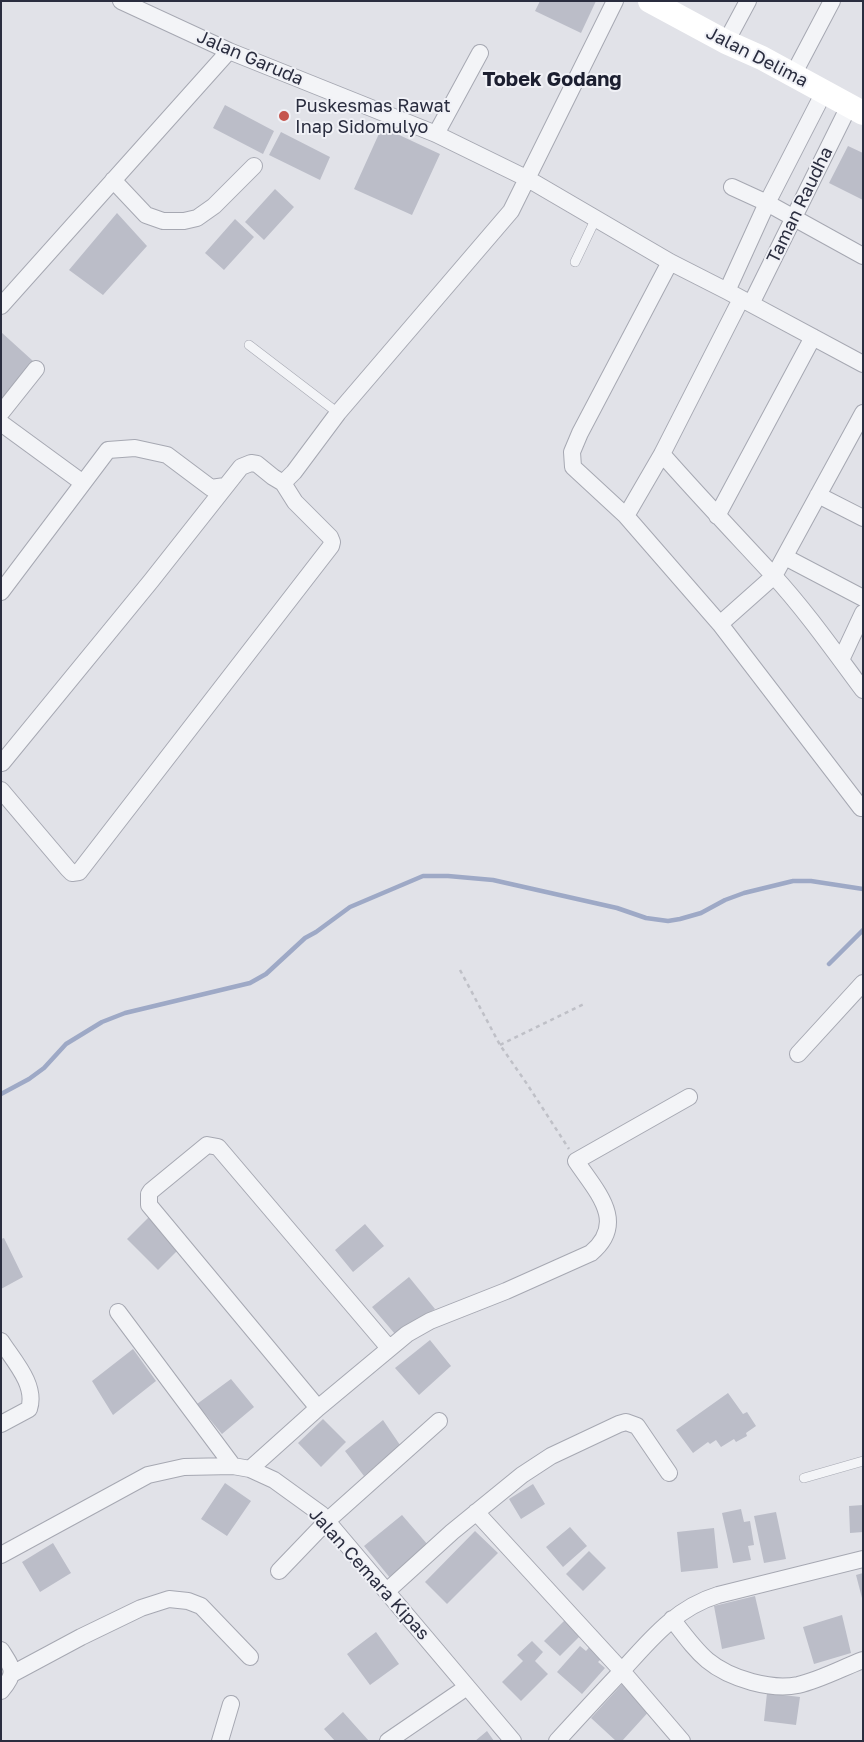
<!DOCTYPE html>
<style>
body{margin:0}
#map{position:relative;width:864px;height:1742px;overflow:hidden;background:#e1e2e8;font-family:"Golos Text",sans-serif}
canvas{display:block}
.frame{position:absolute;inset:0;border:2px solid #2a2d3f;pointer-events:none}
</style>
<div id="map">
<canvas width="864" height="1742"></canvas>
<div class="frame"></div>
</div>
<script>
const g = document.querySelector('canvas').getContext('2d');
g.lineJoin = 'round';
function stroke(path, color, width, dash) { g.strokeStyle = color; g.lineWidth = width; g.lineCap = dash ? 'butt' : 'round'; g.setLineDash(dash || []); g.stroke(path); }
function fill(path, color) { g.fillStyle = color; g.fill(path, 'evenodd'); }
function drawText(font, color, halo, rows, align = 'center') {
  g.font = font + ' "Golos Text",sans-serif'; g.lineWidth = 4; g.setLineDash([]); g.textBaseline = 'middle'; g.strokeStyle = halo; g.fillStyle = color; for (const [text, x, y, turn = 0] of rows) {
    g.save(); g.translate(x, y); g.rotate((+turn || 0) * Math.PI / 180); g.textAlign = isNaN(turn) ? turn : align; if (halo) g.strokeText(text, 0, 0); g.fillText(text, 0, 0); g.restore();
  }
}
const stream = new Path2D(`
 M 829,964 L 863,930
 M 1,1094 L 29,1079 L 44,1068 L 66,1044 L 102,1022 L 125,1013 L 250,983 L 266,974 L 305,938 L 316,932 L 350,907 L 423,876 L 448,876 L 493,880 L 617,908 L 646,918 L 668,921 L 680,919 L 701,913 L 725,900 L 744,893 L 793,881 L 811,881 L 863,889`);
const building = new Path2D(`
 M 540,1 L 596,1 L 581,33 L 535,11 Z
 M 225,105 L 274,131 L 263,154 L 213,128 Z
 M 382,127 L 440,154 L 412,215 L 354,189 Z
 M 281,132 L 330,157 L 320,180 L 269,155 Z
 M 848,146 L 863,153 L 863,200 L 829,183 Z
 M 275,189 L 294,207 L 264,240 L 245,222 Z
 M 117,213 L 147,246 L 103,295 L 69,270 Z
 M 235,219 L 254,237 L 224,270 L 205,253 Z
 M 1,332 L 33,361 L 1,404 Z
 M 150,1216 L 181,1247 L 158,1270 L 127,1239 Z
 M 365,1224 L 384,1246 L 353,1272 L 335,1250 Z
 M 4,1238 L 23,1277 L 1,1289 L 1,1239 Z
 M 409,1277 L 435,1309 L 395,1334 L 372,1307 Z
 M 430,1340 L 451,1366 L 419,1395 L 395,1368 Z
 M 133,1349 L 156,1381 L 113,1415 L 92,1381 Z
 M 231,1379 L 254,1407 L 222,1434 L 197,1404 Z
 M 728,1393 L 743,1414 L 747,1412 L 756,1426 L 746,1433 L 747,1436 L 736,1442 L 734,1439 L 721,1447 L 716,1440 L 710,1444 L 708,1442 L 693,1453 L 676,1430 Z
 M 323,1419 L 346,1442 L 321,1467 L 298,1443 Z
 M 383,1420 L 400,1445 L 364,1476 L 345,1451 Z
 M 225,1483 L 251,1501 L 227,1536 L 201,1519 Z
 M 533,1484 L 545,1504 L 521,1519 L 509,1499 Z
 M 863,1505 L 863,1532 L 850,1533 L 849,1506 Z
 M 741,1509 L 744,1522 L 750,1521 L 754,1545 L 748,1546 L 751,1560 L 733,1563 L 722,1513 Z
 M 776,1512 L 786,1559 L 764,1563 L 754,1516 Z
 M 402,1515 L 428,1545 L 391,1579 L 364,1546 Z
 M 570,1527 L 587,1546 L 563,1567 L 546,1547 Z
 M 714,1528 L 718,1568 L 681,1572 L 677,1532 Z
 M 475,1531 L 498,1553 L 447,1604 L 425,1582 Z
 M 53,1543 L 71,1573 L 40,1592 L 22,1562 Z
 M 589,1551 L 606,1568 L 583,1591 L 566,1574 Z
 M 863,1573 L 863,1598 L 862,1598 L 856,1575 Z
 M 755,1596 L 765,1639 L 722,1649 L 714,1606 Z
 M 842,1615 L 851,1653 L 814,1664 L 803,1627 Z
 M 568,1617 L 583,1633 L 560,1656 L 544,1641 Z
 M 376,1632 L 399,1664 L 370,1685 L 347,1654 Z
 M 532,1641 L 543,1652 L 535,1661 L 548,1674 L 521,1701 L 502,1682 L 523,1661 L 517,1655 Z
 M 593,1643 L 605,1655 L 598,1662 L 605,1668 L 582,1694 L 557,1672 L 580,1646 L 586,1651 Z
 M 624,1682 L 652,1708 L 622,1741 L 616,1741 L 591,1718 Z
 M 767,1693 L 800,1697 L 796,1725 L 764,1721 Z
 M 343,1712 L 369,1741 L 335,1741 L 324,1729 Z
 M 487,1731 L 494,1741 L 475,1741 Z`);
const path = new Path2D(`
 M 460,970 L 500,1045 L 527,1084 L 569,1149
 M 500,1045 L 584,1004`);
const service = new Path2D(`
 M 575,262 L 596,218
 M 249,345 L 338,413
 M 804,1478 L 863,1461`);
const minor = new Path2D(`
 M 121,1 L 229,51 L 436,134 L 528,179 L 670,262 L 727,291 L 863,364
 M 726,42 L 748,1
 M 793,75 L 832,1
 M 436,134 L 480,53
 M 113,180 L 146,215 L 163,221 L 184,221 L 197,218 L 214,206 L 254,166
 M 732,187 L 767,203 L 863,256
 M 670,262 L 580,433 L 572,452 L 573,467 L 626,516 L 720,624 L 861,808
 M 727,291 L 767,203 L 824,92
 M 751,304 L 849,106
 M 1,306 L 229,51
 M 1,413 L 36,369
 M 1,423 L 83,483
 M 662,454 C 698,495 736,535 773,575 C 806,611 834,651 863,690
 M 283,483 L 294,472 L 338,413 L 511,211 L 615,1
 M 818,495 L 863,518
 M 626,516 L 662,454 L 741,299
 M 717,516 L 813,337
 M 785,557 L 863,598
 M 1,592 L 108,450 L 135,448 L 167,455 L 211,488 L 225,486
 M 720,624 L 774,576 L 863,413
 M 841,660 L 863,613
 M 1,790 L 68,869 L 72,873 L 79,872 L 331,546 L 332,542 L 330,537 L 295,502 L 283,483 L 273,477 L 257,464 L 251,463 L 241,467 L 151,581 L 2,763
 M 798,1054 L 863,983
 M 118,1312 L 233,1466
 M 1,1341 C 13,1360 37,1385 29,1409 L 1,1424
 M 318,1408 L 149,1205 L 149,1194 L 151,1191 L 207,1145 L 218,1147 L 389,1348
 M 250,1469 L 318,1408 L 407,1334 L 430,1321 L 506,1291 L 591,1253 C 628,1222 596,1191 576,1161 L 689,1097
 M 476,1512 L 622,1671 L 682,1741
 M 1,1555 L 148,1475 L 184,1467 L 233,1466 L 250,1469 L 274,1480 L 321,1514 L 513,1741
 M 279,1571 L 327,1521 L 439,1421
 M 387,1591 L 452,1532 L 522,1475 L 551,1456 L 619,1424 L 626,1422 L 637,1426 L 669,1473
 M 672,1619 C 698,1653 709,1670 752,1682 C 767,1686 783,1688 798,1685 C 820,1680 842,1668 863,1660
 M 1,1650 C 13,1669 17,1672 1,1691
 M 12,1674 L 81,1637 L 141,1608 L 169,1599 L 188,1601 L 201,1606 L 250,1657
 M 220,1741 L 231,1704
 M 388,1741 L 467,1687
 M 557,1741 C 578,1718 599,1695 620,1673 C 649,1641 675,1608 718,1595 L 863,1559`);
const secondary = new Path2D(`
 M 650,1 L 726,42 L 762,58 L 863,113`);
const markers = [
 [284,116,6,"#c5554e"]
];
const streetNames = [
 ["Jalan Delima",757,57,27],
 ["Jalan Garuda",250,58,23],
 ["Taman Raudha",800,205,-64],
 ["Jalan Cemara Kipas",369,1574,48]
];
const poiNames = [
 ["Puskesmas Rawat",295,106],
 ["Inap Sidomulyo",295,127]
];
const quarterNames = [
 ["Tobek Godang",552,80]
];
stroke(stream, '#9ea9c6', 4.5);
fill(building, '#bbbdc8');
stroke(service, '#a6a8b2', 10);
stroke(minor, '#a6a8b2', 18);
stroke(path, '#bfc0c7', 2.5, [4, 4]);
stroke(service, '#f3f4f7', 9);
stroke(minor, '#f3f4f7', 16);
stroke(secondary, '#fff', 24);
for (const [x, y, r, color] of markers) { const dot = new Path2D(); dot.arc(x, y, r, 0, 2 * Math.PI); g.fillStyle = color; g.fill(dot); stroke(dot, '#f0f1f6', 2); }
drawText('18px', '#2a2d3f', '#f0f1f6', streetNames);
drawText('18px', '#2a2d3f', '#f0f1f6', poiNames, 'left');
drawText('bold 20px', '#1c1f30', '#f0f1f6', quarterNames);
</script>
